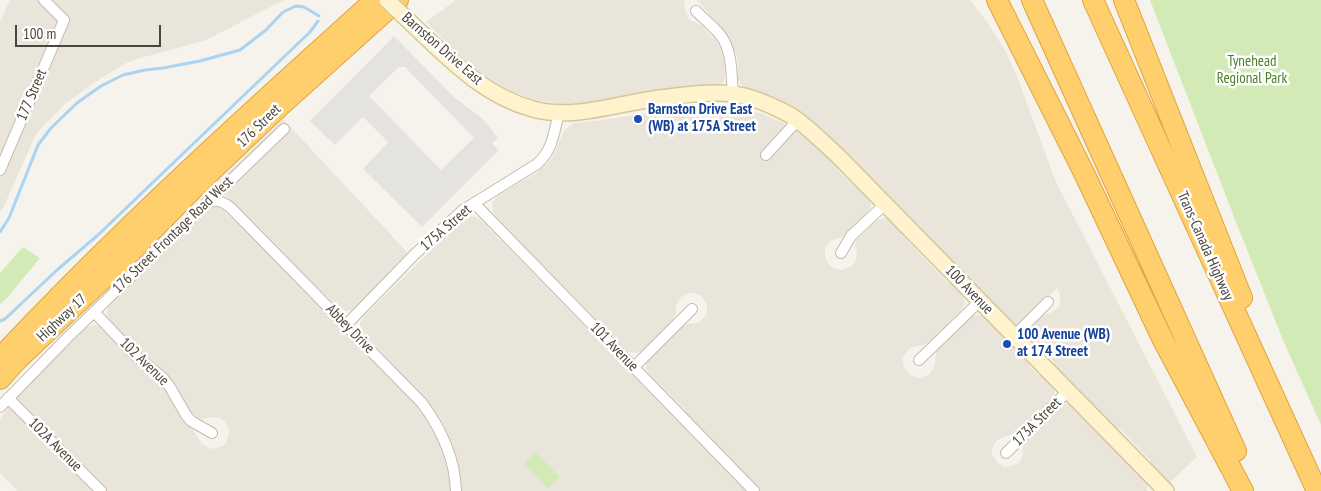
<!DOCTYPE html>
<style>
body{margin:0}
#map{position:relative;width:1321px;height:491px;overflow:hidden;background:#f6f3ec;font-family:"PT Sans Narrow",sans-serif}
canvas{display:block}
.scale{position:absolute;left:15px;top:25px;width:146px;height:22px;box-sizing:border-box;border:2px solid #4b4439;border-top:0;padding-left:6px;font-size:15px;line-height:18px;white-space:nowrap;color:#4b4439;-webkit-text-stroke:4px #fff;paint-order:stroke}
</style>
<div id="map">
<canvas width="1321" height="491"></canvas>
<div class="scale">100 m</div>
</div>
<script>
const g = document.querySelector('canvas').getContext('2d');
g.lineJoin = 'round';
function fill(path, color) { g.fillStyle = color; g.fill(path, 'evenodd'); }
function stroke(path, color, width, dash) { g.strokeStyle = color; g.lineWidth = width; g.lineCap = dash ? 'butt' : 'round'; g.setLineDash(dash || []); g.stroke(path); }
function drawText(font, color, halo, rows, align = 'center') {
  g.font = font + ' "PT Sans Narrow",sans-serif'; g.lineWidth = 5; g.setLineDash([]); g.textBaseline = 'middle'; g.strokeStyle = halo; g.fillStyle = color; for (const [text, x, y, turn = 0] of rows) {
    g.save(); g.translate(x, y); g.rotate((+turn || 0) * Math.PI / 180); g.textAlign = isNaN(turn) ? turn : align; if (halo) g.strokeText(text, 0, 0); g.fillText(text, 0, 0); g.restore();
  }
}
const residential = new Path2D(`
 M 10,0 L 284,0 L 206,40 L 137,59 L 124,64 L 90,85 L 65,104 L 36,134 L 3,208 L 0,211 L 0,22 Z
 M 456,0 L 685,0 L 684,6 L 687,16 L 690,20 L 701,25 L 716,41 L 722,50 L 726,62 L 725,77 L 724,81 L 719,86 L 588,104 L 561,104 L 536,100 L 510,91 L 485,77 L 457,53 L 426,22 Z
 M 697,0 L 970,0 L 987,22 L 1006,52 L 1016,74 L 1056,182 L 1197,457 L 1168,484 L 1152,466 L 1150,460 L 1120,429 L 1113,427 L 1054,367 L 1053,361 L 1044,352 L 1038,350 L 1029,340 L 1028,333 L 1032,325 L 1039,317 L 1053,312 L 1059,306 L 1060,303 L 1060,295 L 1057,288 L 1015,328 L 892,201 L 805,116 L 782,103 L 744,88 L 738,79 L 738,61 L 732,43 L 726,33 Z
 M 694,106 L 727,106 L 744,108 L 763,114 L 781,122 L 795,130 L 835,162 L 838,170 L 854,186 L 859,187 L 869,197 L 871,205 L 868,212 L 846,234 L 840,238 L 832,240 L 826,246 L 825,250 L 825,257 L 829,265 L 833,268 L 841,270 L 852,266 L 856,260 L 857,253 L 855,245 L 857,239 L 877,220 L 887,218 L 893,221 L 901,230 L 902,235 L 947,282 L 953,284 L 963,293 L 965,304 L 961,310 L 927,344 L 910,348 L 905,354 L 903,357 L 903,365 L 905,369 L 910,375 L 918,378 L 928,375 L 931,372 L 935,365 L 936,353 L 937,350 L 970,318 L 973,316 L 980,315 L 987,318 L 1029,361 L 1030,367 L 1038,375 L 1043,376 L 1052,385 L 1055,393 L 1054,397 L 1051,402 L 1018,434 L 1005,436 L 996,441 L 992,449 L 992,454 L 997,462 L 1005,467 L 1017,464 L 1021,460 L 1023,454 L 1023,445 L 1026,439 L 1057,409 L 1065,404 L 1069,404 L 1074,405 L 1144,478 L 1147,482 L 1147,491 L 760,491 L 685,414 L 684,409 L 651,376 L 646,369 L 647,361 L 682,325 L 697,323 L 704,318 L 707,313 L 707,304 L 701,296 L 693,293 L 689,293 L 681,297 L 676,306 L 676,314 L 673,320 L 642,351 L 637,353 L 628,352 L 498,219 L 493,212 L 492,203 L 497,196 L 535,174 L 550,161 L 555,152 L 563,133 L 566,129 L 574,123 L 602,120 Z
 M 283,119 L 408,253 L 355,308 L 350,311 L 345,311 L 335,305 L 216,185 Z
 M 214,206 L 222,209 L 255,240 L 421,410 L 427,417 L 441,444 L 451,473 L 452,491 L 17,491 L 0,473 L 0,419 L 14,400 L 30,382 L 82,332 L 87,327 L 93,325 L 99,326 L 102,328 L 131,357 L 164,386 L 182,417 L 195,433 L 202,444 L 210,448 L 214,449 L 222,446 L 226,443 L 229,434 L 229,429 L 224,421 L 221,418 L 213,417 L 202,419 L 198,418 L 192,414 L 169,377 L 139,351 L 111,322 L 107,315 L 107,309 L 112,301 L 205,210 L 210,207 Z
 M 472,216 L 480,219 L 746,491 L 462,491 L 460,477 L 454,449 L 442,422 L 424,399 L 364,333 L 360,327 L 360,323 L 364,316 L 463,219 Z`);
const green = new Path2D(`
 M 1150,0 L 1321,0 L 1321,425 L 1283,340 L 1236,222 Z
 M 23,247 L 40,258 L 5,300 L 0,304 L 0,273 Z
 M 535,452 L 560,477 L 548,488 L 524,464 Z`);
const parking = new Path2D(`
 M 394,36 L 454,97 L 483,119 L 498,138 L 492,144 L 499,150 L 422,227 L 363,169 L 388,142 L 363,117 L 335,145 L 310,121 ZM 399,67 L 405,67 L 474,138 L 441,170 L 369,96 Z`);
const stream = new Path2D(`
 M 0,232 L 9,218 L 38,145 L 51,128 L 77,103 L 101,86 L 123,75 L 145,70 L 163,68 L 200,61 L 240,50 L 266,30 L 283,12 L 296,6 L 304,7 L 319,16
 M 0,321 L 5,319 L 57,270 L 98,235 L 310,32 L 318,21`);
const street = new Path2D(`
 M 696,11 C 704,19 714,27 721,36 C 733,52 731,75 733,94
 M 766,155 L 797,121
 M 0,170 L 64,20 L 44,0
 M 474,203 L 754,491
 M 205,204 C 215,198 223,201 231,208 L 422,403 C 442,430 455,458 456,491
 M 841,253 L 851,236 L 885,204
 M 94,312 L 136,356 L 163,378 L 170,387 L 186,415 L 191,421 L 212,433
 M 346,325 L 415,254 L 463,210 L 537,164 C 553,150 554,132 559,112
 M 1014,336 L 1048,302
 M 919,360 L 980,301
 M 634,367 L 692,309
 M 8,398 L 101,491
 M 0,407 L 68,337 L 284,129
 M 1006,453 L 1068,391`);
const secondary = new Path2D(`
 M 413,25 C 449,59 484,96 533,109 C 561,117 591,111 620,105 C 645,100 669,96 695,94 C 707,93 720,92 733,94 C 751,96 773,106 790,115 C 805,124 825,144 839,157 L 1166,491`);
const highway = new Path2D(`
 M 997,0 L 1084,173 L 1162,338 L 1243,491
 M 1032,0 L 1236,451
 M 1093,0 L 1317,491
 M 1124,0 L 1242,298
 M 0,358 C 118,232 246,116 375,0
 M 0,379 L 17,360 L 125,258 L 202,180 L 281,105 L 398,0`);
const secondaryBridge = new Path2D(`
 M 387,0 L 413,25`);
const markers = [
 [638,119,5,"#1a4fb4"],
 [1007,344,5,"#1a4fb4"]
];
const streetNames = [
 ["Barnston Drive East",442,49,41],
 ["177 Street",32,95,-67],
 ["176 Street",259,126,-44],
 ["175A Street",446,228,-41],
 ["176 Street Frontage Road West",173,235,-44],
 ["Trans-Canada Highway",1205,246,66],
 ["100 Avenue",969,290,46],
 ["Highway 17",62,318,-43],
 ["Abbey Drive",350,329,46],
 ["101 Avenue",614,347,46],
 ["102 Avenue",144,362,44],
 ["173A Street",1037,422,-45],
 ["102A Avenue",55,445,45]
];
const parkNames = [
 ["Tynehead",1252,62],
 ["Regional Park",1252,79]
];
const transitNames = [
 ["Barnston Drive East",648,110],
 ["(WB) at 175A Street",648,127],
 ["100 Avenue (WB)",1017,335],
 ["at 174 Street",1017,352]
];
fill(residential, '#eae5da');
fill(green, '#d2eab5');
fill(parking, '#e5e3e0');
stroke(stream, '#a9d4f2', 3);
stroke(street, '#c2bbae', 12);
stroke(secondary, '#d6c79b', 18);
stroke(highway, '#e0a43c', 22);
stroke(street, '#fff', 10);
stroke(secondary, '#fff3cd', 15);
stroke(highway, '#ffcf6e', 20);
stroke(secondaryBridge, '#d6c79b', 18, []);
stroke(secondaryBridge, '#fff3cd', 15);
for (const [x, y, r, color] of markers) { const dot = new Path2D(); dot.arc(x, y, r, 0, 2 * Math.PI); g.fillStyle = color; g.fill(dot); stroke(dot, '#fff', 2); }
drawText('15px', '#4b4439', '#fff', streetNames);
drawText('15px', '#4a7f2a', '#fff', parkNames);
drawText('bold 15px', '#164399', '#fff', transitNames, 'left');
</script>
